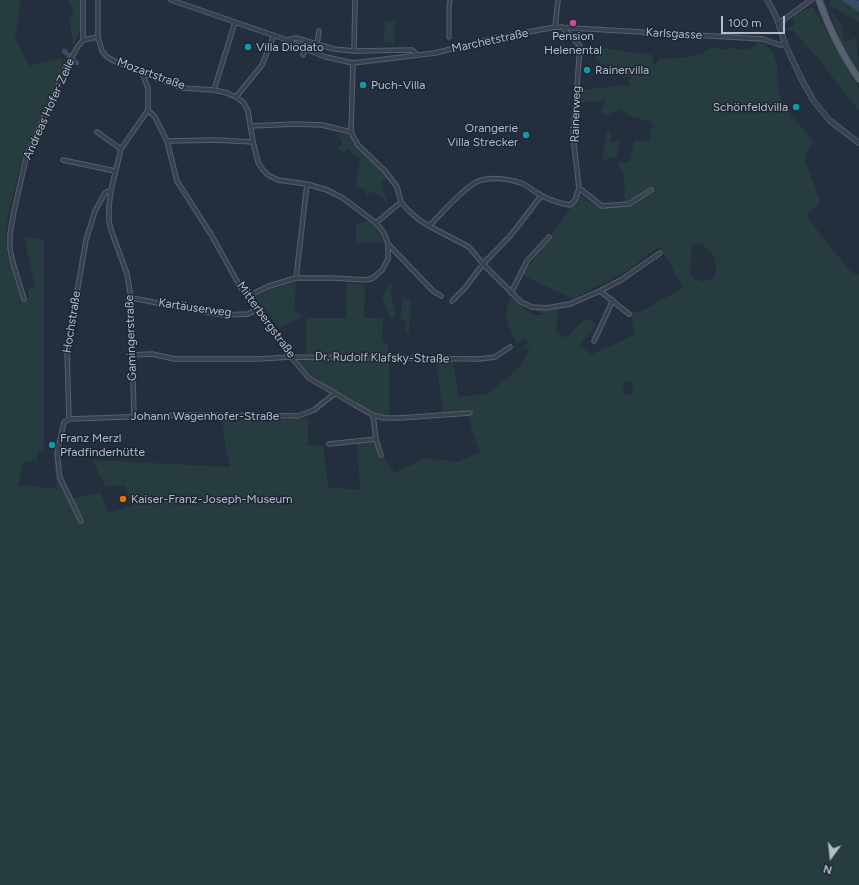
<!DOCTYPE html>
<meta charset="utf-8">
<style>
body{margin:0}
#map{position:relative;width:859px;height:885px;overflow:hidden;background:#242f3e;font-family:Figtree,sans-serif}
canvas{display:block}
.north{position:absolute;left:811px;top:837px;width:40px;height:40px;-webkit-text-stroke:3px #1d2633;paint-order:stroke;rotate:195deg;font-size:11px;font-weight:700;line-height:16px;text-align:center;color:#b4bcc9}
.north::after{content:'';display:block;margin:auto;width:14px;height:18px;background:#b4bcc9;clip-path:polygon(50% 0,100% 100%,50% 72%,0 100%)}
.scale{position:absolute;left:721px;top:16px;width:64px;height:18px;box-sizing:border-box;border:2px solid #b4bcc9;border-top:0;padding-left:5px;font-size:12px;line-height:14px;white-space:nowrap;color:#b4bcc9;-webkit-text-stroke:3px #1d2633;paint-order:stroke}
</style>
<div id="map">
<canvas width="859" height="885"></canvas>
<div class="north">N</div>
<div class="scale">100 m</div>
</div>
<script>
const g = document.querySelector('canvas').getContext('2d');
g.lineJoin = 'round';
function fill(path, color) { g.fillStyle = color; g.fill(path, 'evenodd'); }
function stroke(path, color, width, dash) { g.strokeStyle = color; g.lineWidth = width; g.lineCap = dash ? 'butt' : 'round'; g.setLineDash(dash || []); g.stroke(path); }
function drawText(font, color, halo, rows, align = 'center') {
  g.font = font + ' Figtree,sans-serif'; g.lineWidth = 3; g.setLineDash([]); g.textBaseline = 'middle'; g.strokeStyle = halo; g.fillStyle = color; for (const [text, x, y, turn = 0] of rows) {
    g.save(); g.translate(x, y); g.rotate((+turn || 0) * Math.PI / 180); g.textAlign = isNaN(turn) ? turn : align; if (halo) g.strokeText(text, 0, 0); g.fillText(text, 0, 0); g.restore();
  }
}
const green = new Path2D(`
 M 0,0 L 21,0 L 15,38 L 29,66 L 61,58 L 67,61 L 24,152 L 9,211 L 6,229 L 7,252 L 21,299 L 29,298 L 28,289 L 35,286 L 24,237 L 44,240 L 44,451 L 38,451 L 37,460 L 23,462 L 18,485 L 57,489 L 54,462 L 56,461 L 60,480 L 67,499 L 101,493 L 108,513 L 132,506 L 125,485 L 106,487 L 92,460 L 230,467 L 225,443 L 222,418 L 290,420 L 308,418 L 308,446 L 323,445 L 328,487 L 360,490 L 357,443 L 372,441 L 395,473 L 426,458 L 457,462 L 480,453 L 472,430 L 467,412 L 443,412 L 436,362 L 453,362 L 459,397 L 487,394 L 519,368 L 532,346 L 529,349 L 522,349 L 528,342 L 524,338 L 517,343 C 511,333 505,320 507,308 C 508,304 509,301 511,298 L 533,315 L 544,315 L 537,310 L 558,309 L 556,332 L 565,338 L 586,318 L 596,325 L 580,345 L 591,355 L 634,335 L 631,313 L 639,312 L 683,288 L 660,246 L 627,271 L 573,299 L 522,275 L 550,238 L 579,195 L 601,208 L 625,206 L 624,175 L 617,162 L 629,162 L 634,141 L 650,141 L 652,122 L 631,117 L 620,109 L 607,115 L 601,112 L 606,100 L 580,103 L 580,90 L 629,85 L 630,77 L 612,74 L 596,58 L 595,47 L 653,55 L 652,62 L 656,65 L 659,59 L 687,57 L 702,55 L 706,50 L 714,47 L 723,50 L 731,48 L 743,50 L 754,47 L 759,42 L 763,43 L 771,51 L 777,62 L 777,75 L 779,81 L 778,88 L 781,100 L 785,107 L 790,110 L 790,114 L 813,141 L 804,157 L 820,202 L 806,216 L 851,272 L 859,275 L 859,885 L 0,885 ZM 702,244 C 717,257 718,260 714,278 L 701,282 L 690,275 L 692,246 ZM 631,381 L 633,387 L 631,396 L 624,394 L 623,389 L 624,383 Z
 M 66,0 L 81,0 L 81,28 L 73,45 L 69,17 L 74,15 C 72,9 71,4 66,0 Z
 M 831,0 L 841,0 L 859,12 L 859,22 L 828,4 Z
 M 813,7 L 848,71 L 859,87 L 859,111 L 816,56 L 793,31 L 785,30 L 794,25 L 793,15 Z
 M 829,9 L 842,25 L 844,42 L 856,38 L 859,71 L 841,41 Z
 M 385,21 L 395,21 L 394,43 L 384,42 Z
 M 610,132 L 611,141 L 620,142 L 617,157 L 603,160 L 606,133 Z
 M 338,134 L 351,135 L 360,151 L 383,170 L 388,178 L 382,182 L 382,187 L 387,202 L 373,191 L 366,196 L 366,190 L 356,185 L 360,159 L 348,149 L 344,155 L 338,148 L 343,145 Z
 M 369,220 L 381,235 L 384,242 L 356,243 L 356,225 Z
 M 296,282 L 294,309 L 302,317 L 280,328 L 254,297 L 272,288 Z
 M 391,282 L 391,296 L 396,317 L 390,318 L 382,297 Z
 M 347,283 L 365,285 L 364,318 L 383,318 L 382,341 L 388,345 L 389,355 L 306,354 L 306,318 L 346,318 Z
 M 403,297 L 411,302 L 409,332 L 406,334 L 405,320 L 400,319 Z
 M 300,360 L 389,362 L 389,416 L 380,414 L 363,407 L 323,384 L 299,363 Z`);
const water = new Path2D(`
 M 841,0 L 857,0 L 859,1 L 859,12 Z`);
const canal = new Path2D(`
 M 64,51 L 77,63`);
const pedestrian = new Path2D(`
 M 449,37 L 449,8 L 450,0`);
const minor = new Path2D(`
 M 98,0 L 98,37 L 102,51 L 107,57 L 116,62 L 142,73 L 182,88 L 214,90 L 227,93 L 236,97 L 244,103 L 248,111 L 253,142 L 258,162 L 263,170 L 268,175 L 278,180 L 307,184 L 327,190 L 343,198 L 376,223 L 384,233 L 388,244 L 388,259 L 382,270 L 373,278 L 366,280 L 333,278 L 296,278 L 269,286 L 248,296
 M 171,0 L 287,40 L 305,49 L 326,57 L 353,63 L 435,53 L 496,38 L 555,27 L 763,39 L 780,45 L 785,44
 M 778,22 L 783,20 L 811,0
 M 555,27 L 558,0
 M 83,40 L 83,0
 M 287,40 L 296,38 L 334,49 L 354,51 L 412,50 L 417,55
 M 317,44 L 319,31
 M 354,51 L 355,0
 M 303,55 L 305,49
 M 353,63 L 351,132 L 358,145 L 385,171 L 397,187 L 401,202 L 408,210 L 418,219 L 429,226 L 469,247 L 483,264 L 521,302 L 532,307 L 546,308 L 570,304 L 600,291 L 621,280 L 660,253
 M 214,90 L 235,22
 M 236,97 L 262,65 L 274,35
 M 148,110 L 155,117 L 167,141 L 177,181 L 212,236 L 242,290 L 248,296 L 273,329 L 291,357 L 309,378 L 355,405 L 373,415 L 384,418 L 400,418 L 470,413
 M 250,126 L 296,124 L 322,125 L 351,132
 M 97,132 L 121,149
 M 167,141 L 214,140 L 253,142
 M 63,160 L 115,171
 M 579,188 L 602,206 L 629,204 L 651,190
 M 376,223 L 401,202
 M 429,226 C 442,213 458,194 473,184 C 485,176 507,178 521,183 C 527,185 533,191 539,194 C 548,200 559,203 570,205 L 575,200 L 579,188 L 573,136 L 580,46 L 562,27
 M 388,244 L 433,291 L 441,296
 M 296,278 L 307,184
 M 600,291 L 629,314
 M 511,293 L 527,261 L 549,237
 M 131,298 L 223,315 L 248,314 L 258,309
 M 24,299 L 13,263 L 10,249 L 10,234 L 14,211 L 27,154 L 69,62 L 78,46 L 83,40 L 98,37
 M 452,301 L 465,288 L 483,264 L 511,235 L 541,196
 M 594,341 L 613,300
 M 132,355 L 152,354 L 175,359 L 258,359 L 291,357 L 479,359 L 495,357 L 510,347
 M 373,415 L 376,439 L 381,455
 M 134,417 L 131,298 L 127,274 L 121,257 L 111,230 L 109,221 L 109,207 L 111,190 L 121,149 L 148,110 L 148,88 L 142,73
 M 69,419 L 182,415 L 298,416 L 314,410 L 334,394
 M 329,444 L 376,439
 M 81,521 L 60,478 L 57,453 L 64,422 L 69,419 L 67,351 L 86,240 L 95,211 L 105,193 L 111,190`);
const tertiary = new Path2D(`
 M 767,0 L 773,10 L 778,22 L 785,44 L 802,80 L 813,100 L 829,120 L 859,143`);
const primary = new Path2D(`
 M 819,0 C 829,28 842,55 859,79`);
const markers = [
 [573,23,4,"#d1479c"],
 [248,47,4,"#0f9aa8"],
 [587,70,4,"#0f9aa8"],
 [363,85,4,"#0f9aa8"],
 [796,107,4,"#0f9aa8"],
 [526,135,4,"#0f9aa8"],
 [52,445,4,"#0f9aa8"],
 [123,499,4,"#e8710a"]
];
const streetNames = [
 ["Karlsgasse",674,34,3],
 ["Marchetstraße",490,41,-12],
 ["Mozartstraße",151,74,20],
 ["Andreas Hofer-Zeile",49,109,-66],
 ["Rainerweg",576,114,-88],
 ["Kartäuserweg",195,308,8],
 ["Mitterbergstraße",266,320,54],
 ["Hochstraße",72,322,-81],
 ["Gamingerstraße",131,338,-92],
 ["Dr. Rudolf Klafsky-Straße",382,358,1],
 ["Johann Wagenhofer-Straße",205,416]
];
const poiNames = [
 ["Pension",573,36,"center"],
 ["Helenental",573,50,"center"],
 ["Villa Diodato",256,47],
 ["Rainervilla",595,70],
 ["Puch-Villa",371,85],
 ["Schönfeldvilla",788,107,"right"],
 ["Orangerie",518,128,"right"],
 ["Villa Strecker",518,142,"right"],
 ["Franz Merzl",60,438],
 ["Pfadfinderhütte",60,452],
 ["Kaiser-Franz-Joseph-Museum",131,499]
];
fill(green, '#263c3f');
fill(water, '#394c67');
stroke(canal, '#394c67', 4.5);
stroke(pedestrian, '#565f6c', 5);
stroke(minor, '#565f6c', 5.5);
stroke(tertiary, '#565f6c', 6);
stroke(primary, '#414a57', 8);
stroke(pedestrian, '#38414e', 3);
stroke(minor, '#38414e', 3.5);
stroke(tertiary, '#38414e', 4.5);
stroke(primary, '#56606e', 6);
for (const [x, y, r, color] of markers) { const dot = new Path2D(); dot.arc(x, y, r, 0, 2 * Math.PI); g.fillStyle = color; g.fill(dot); stroke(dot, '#1d2633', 1.5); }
drawText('12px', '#b4bcc9', '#1d2633', streetNames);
drawText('12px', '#b4bcc9', '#1d2633', poiNames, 'left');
</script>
